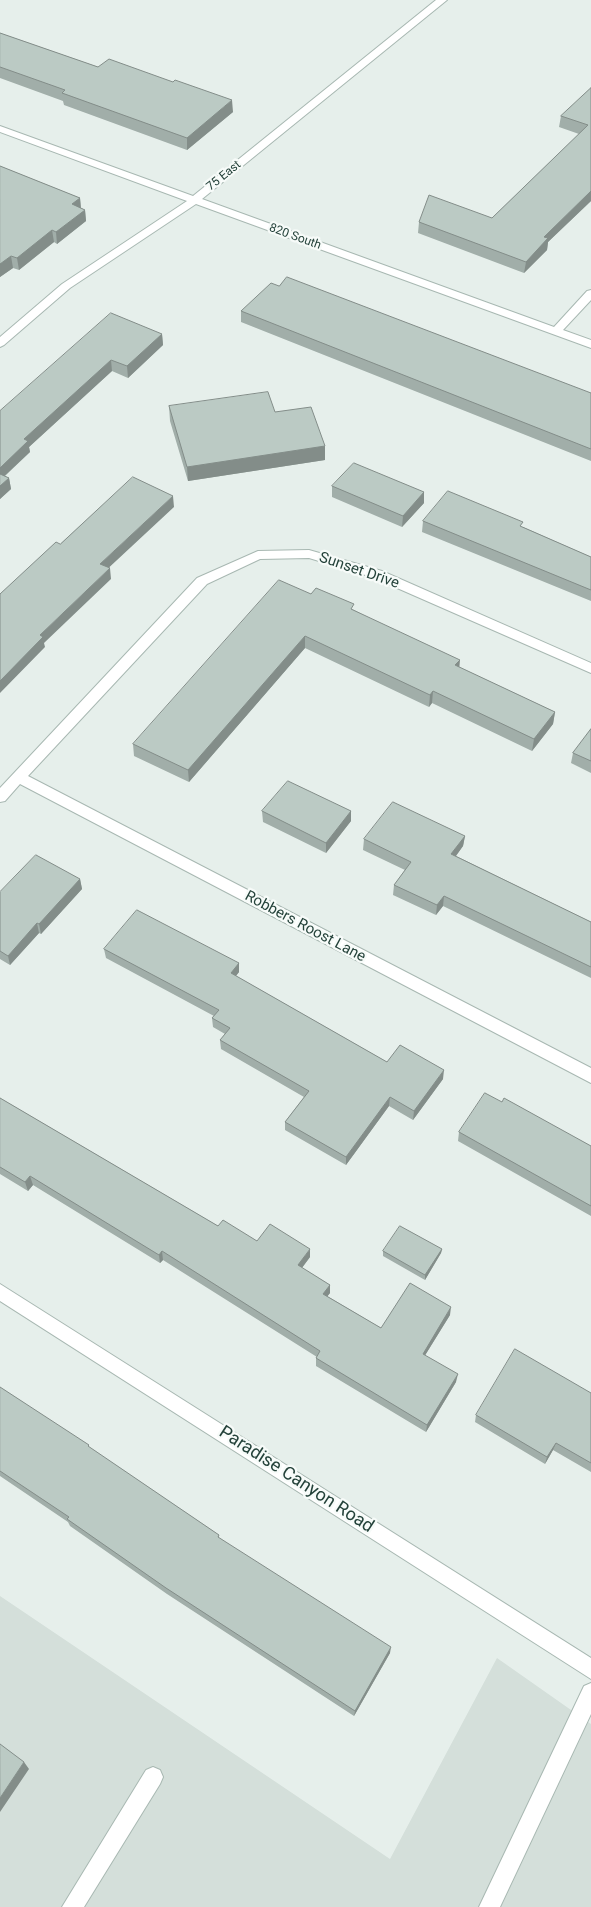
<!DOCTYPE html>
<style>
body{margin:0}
canvas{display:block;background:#e6efeb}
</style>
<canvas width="591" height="1907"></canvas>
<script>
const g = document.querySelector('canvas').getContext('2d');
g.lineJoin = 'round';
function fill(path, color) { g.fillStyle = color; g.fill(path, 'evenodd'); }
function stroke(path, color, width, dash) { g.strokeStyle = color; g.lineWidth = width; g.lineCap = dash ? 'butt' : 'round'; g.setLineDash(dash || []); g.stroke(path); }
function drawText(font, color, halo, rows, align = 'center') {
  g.font = font + ' Roboto,sans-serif'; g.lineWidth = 4.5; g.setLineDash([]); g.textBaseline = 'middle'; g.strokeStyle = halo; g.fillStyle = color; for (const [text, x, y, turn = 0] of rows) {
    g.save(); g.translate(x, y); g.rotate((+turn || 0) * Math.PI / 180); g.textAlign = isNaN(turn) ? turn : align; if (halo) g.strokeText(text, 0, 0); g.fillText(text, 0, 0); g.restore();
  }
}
const built = new Path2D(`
 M 0,1596 L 390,1859 L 497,1658 L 591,1724 L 591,1907 L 0,1907 Z`);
const service = new Path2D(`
 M 591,1683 L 591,1714 L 500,1907 L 479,1907 L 584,1686 Z
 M 153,1767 L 160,1770 L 163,1777 L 160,1784 L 84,1907 L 62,1907 L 146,1770 Z`);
const minor = new Path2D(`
 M 436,0 L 447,0 L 202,199 L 554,327 L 587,291 L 591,290 L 591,300 L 563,330 L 591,340 L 591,348 L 196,204 L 70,288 L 4,345 L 0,347 L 0,337 L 62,284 L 187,201 L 0,132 L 0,126 L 193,196 Z
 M 309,550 L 382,571 L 591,663 L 591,673 L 372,577 L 309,558 L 260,559 L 207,584 L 28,776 L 591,1068 L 591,1083 L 20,784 L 5,801 L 0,802 L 0,788 L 197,578 L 258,551 Z
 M 0,1284 L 591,1658 L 591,1679 L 0,1301 Z`);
const wall = new Path2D(`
 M 0,33 L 98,67 L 233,112 L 187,150 L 64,105 L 63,101 L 0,78 Z
 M 591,88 L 591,201 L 548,242 L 547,250 L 524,273 L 418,233 L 419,222 L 492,218 L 579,134 L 559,127 L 561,116 Z
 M 0,166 L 80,198 L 81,208 L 85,210 L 86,221 L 57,244 L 54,242 L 19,270 L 13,268 L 0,277 Z
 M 241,311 L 591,393 L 591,461 L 241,322 Z
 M 162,334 L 163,345 L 128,378 L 112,371 L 29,447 L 30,452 L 5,476 L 9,478 L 11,489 L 0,499 L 0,411 Z
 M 169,406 L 325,446 L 325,460 L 188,481 L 170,421 Z
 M 332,486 L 424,492 L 424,503 L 402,527 L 332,497 Z
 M 423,521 L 523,527 L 591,557 L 591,601 L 422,532 Z
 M 311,594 L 354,610 L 459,667 L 555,712 L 553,724 L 532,751 L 432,703 L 429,707 L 305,648 L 189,782 L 134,756 L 133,744 Z
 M 591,729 L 591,773 L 571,763 L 573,753 Z
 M 262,811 L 351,811 L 351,821 L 326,853 L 263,822 Z
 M 465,836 L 463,846 L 456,856 L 591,922 L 591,978 L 443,906 L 436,915 L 393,895 L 394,885 L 405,870 L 363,850 L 364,839 Z
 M 80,879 L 82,889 L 41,934 L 39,933 L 10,965 L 0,959 L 0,892 Z
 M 104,949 L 239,963 L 239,972 L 236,976 L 387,1062 L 443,1079 L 413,1120 L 389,1106 L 346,1165 L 285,1130 L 285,1122 L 304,1097 L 221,1049 L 220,1040 L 225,1034 L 213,1027 L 212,1018 L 214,1016 L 106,958 Z
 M 0,1098 L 218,1226 L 257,1241 L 310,1257 L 302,1268 L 330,1285 L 330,1293 L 327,1296 L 381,1328 L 450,1315 L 425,1355 L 456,1382 L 426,1432 L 316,1366 L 316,1358 L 317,1357 L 163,1260 L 160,1263 L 33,1185 L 28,1191 L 0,1174 Z
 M 502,1102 L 591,1146 L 591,1216 L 458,1141 L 459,1132 Z
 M 442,1249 L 441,1253 L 425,1280 L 383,1256 L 383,1251 Z
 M 0,1387 L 219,1535 L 219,1538 L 390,1653 L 354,1716 L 167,1594 L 70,1526 L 68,1522 L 0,1476 Z
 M 591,1393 L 591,1472 L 553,1450 L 545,1464 L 475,1422 L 476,1415 Z`);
const shadedWall = new Path2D(`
 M 232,100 L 233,112 L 187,150 L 187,138 Z
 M 591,191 L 591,201 L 548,242 L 547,250 L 524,273 L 526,262 L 544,237 Z
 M 80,198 L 81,210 L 72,204 Z
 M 85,210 L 86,221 L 57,244 L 56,232 Z
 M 52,230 L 54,242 L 19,270 L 17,258 Z
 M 11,256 L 13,268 L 0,277 L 0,264 Z
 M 162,334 L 163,345 L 128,378 L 127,366 Z
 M 111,360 L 112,371 L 29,447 L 30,452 L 0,480 L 0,468 L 24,439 Z
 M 325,446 L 325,460 L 188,481 L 187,467 Z
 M 9,478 L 11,489 L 0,499 L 0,486 Z
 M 424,492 L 424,503 L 402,527 L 403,516 Z
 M 173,496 L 174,507 L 102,574 L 100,564 Z
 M 110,568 L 111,579 L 44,643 L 45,647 L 0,693 L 0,681 L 40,635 Z
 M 305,636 L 305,648 L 189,782 L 188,770 Z
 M 460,660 L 459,671 L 455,665 Z
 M 433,691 L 432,703 L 429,707 L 430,695 Z
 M 555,712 L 553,724 L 532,751 L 534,739 Z
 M 351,811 L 351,821 L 326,853 L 326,843 Z
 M 465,836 L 463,846 L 450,864 L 451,854 Z
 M 80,879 L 82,889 L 41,934 L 39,924 Z
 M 444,896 L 443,906 L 436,915 L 437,905 Z
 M 37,923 L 39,933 L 10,965 L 8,956 Z
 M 239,963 L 239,972 L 231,982 L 231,973 Z
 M 444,1070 L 443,1079 L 413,1120 L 414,1111 Z
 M 390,1097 L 389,1106 L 346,1165 L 346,1157 Z
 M 30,1176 L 33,1185 L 28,1191 L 25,1182 Z
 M 310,1249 L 310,1257 L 298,1273 L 298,1265 Z
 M 442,1249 L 441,1253 L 425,1280 L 425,1275 Z
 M 162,1251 L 163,1260 L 160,1263 L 159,1255 Z
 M 330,1285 L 330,1293 L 323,1302 L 323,1294 Z
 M 451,1307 L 450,1315 L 421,1362 L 423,1354 Z
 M 458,1374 L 456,1382 L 426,1432 L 427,1425 Z
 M 556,1443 L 553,1450 L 545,1464 L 547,1457 Z
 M 391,1647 L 390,1653 L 354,1716 L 355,1711 Z
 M 24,1762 L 29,1769 L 0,1812 L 0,1798 Z`);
const building = new Path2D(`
 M 0,33 L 98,67 L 109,59 L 173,82 L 175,80 L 232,100 L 187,138 L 62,93 L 65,90 L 0,67 Z
 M 591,88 L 591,191 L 544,237 L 548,238 L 526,262 L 419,222 L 429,195 L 492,218 L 588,125 L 561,116 Z
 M 0,166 L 80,198 L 72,204 L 85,210 L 56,232 L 52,230 L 17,258 L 11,256 L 0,264 Z
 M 287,277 L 591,393 L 591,449 L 241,311 L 271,283 L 279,286 Z
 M 111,313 L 162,334 L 127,366 L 111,360 L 24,439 L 28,441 L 0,468 L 0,411 Z
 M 268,392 L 275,412 L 311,407 L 325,446 L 187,467 L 169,406 Z
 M 354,463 L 424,492 L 403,516 L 332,486 Z
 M 0,474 L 9,478 L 0,486 Z
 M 133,477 L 173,496 L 100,564 L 110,568 L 40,635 L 43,637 L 0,681 L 0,594 L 56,542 L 60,544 Z
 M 448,491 L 523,522 L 520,526 L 591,557 L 591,590 L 423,521 Z
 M 279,580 L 311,594 L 316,588 L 354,604 L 351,609 L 460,660 L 455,665 L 555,712 L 534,739 L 433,691 L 430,695 L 305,636 L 188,770 L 133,744 Z
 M 591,729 L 591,761 L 573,753 Z
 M 288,781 L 351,811 L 326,843 L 262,811 Z
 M 393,802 L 465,836 L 451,854 L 591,922 L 591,967 L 444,896 L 437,905 L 394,885 L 411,862 L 364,839 Z
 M 36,855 L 80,879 L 39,924 L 37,923 L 8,956 L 0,951 L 0,892 Z
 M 137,910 L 239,963 L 231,973 L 387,1062 L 400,1045 L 444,1070 L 414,1111 L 390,1097 L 346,1157 L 285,1122 L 309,1091 L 220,1040 L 230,1028 L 212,1018 L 219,1010 L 104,949 Z
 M 485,1093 L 502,1102 L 504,1098 L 591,1146 L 591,1206 L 459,1132 Z
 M 0,1098 L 218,1226 L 223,1220 L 257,1241 L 270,1224 L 310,1249 L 298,1265 L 330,1285 L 323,1294 L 381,1328 L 410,1283 L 451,1307 L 423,1354 L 458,1374 L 427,1425 L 316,1358 L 320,1351 L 162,1251 L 159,1255 L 30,1176 L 25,1182 L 0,1167 Z
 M 400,1226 L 442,1249 L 425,1275 L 383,1251 Z
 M 515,1349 L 591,1393 L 591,1463 L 556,1443 L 547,1457 L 476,1415 Z
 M 0,1387 L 89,1445 L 88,1446 L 219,1535 L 218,1537 L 391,1647 L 355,1711 L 166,1588 L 67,1519 L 69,1517 L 0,1471 Z
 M 0,1744 L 24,1762 L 0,1798 Z`);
const farStreetnames = [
 ["75 East",224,176,-39],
 ["820 South",295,237,20]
];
const streetNames = [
 ["Sunset Drive",359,571,19],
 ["Robbers Roost Lane",305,927,28]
];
const nearStreetnames = [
 ["Paradise Canyon Road",296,1480,33]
];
fill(built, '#d4dfda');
stroke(service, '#a8b8b2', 2);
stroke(minor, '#a8b8b2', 2);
fill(service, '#fff');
fill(minor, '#fff');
fill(wall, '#a1aea9');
fill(shadedWall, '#838d89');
fill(building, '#bbcac4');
stroke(building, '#838d89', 1);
drawText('12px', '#24423a', '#f7fbf9', farStreetnames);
drawText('15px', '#24423a', '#f7fbf9', streetNames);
drawText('18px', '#24423a', '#f7fbf9', nearStreetnames);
</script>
